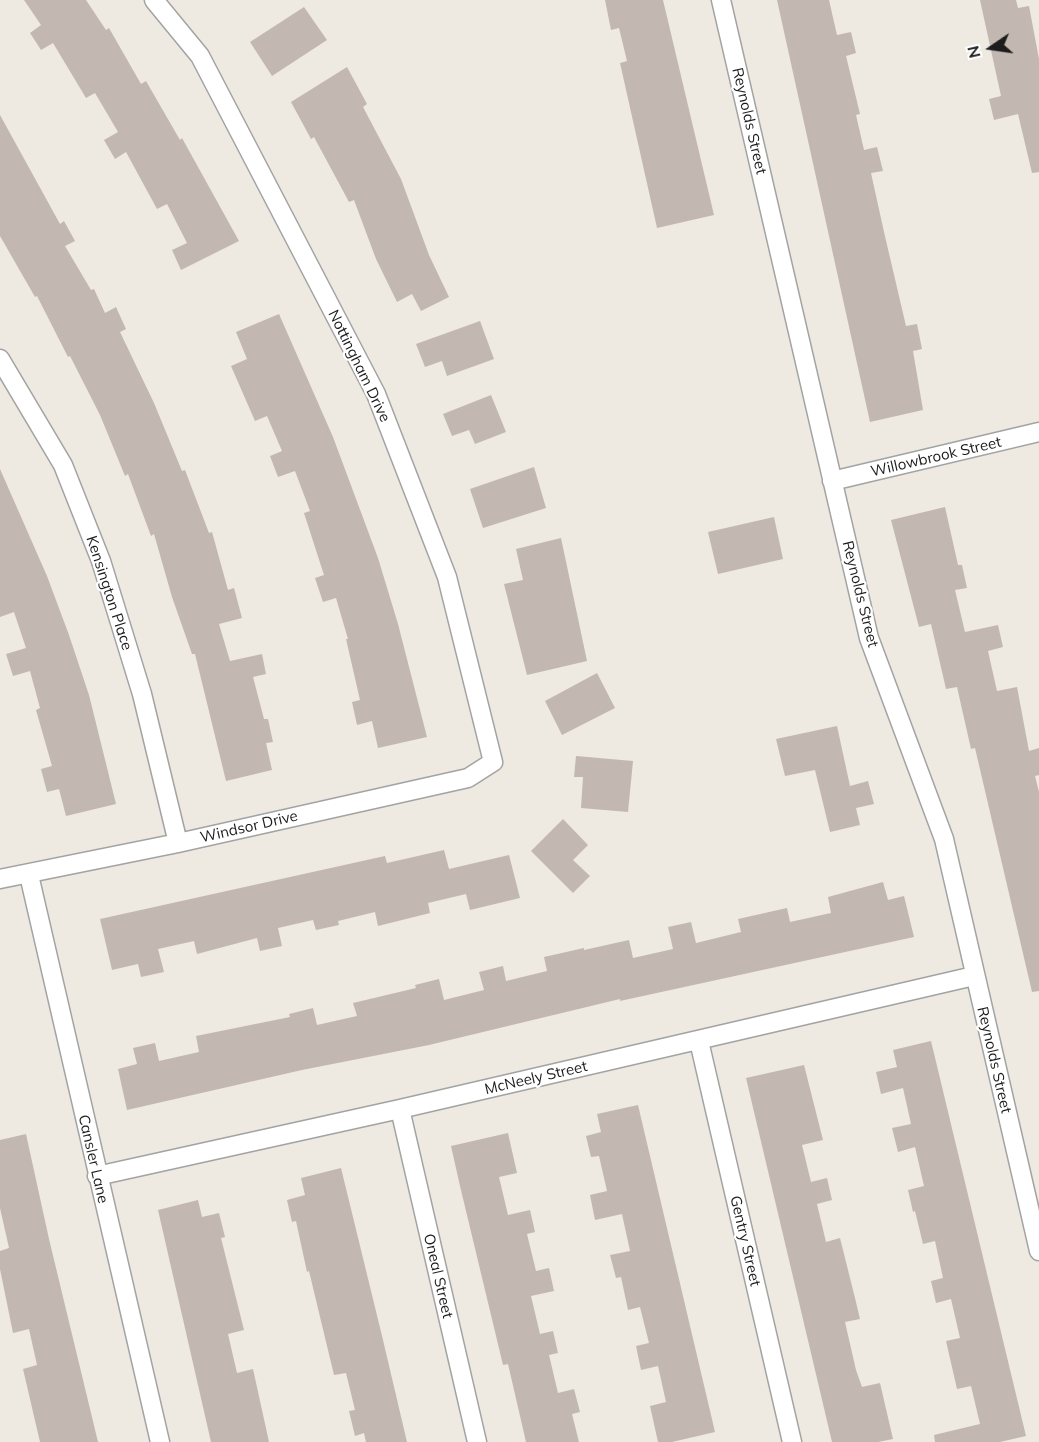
<!DOCTYPE html>
<style>
body{margin:0}
#map{position:relative;width:1039px;height:1442px;overflow:hidden;background:#eee9e1;font-family:Mulish,sans-serif}
canvas{display:block}
.north{position:absolute;left:961px;top:18px;width:60px;height:60px;-webkit-text-stroke:4px #fff;paint-order:stroke;rotate:257deg;font-size:16px;font-weight:700;line-height:24px;text-align:center;color:#1c1c1c}
.north::after{content:'';display:block;margin:auto;width:21px;height:27px;background:#1c1c1c;clip-path:polygon(50% 0,100% 100%,50% 72%,0 100%)}
</style>
<div id="map">
<canvas width="1039" height="1442"></canvas>
<div class="north">N</div>
</div>
<script>
const g = document.querySelector('canvas').getContext('2d');
g.lineJoin = 'round';
function fill(path, color) { g.fillStyle = color; g.fill(path, 'evenodd'); }
function stroke(path, color, width, dash) { g.strokeStyle = color; g.lineWidth = width; g.lineCap = dash ? 'butt' : 'round'; g.setLineDash(dash || []); g.stroke(path); }
function drawText(font, color, halo, rows, align = 'center') {
  g.font = font + ' Mulish,sans-serif'; g.lineWidth = 4.5; g.setLineDash([]); g.textBaseline = 'middle'; g.strokeStyle = halo; g.fillStyle = color; for (const [text, x, y, turn = 0] of rows) {
    g.save(); g.translate(x, y); g.rotate((+turn || 0) * Math.PI / 180); g.textAlign = isNaN(turn) ? turn : align; if (halo) g.strokeText(text, 0, 0); g.fillText(text, 0, 0); g.restore();
  }
}
const building = new Path2D(`
 M 24,0 L 86,0 L 106,30 L 109,28 L 141,84 L 146,81 L 180,140 L 182,138 L 239,241 L 181,270 L 172,250 L 187,243 L 167,204 L 157,209 L 126,152 L 115,159 L 104,140 L 118,132 L 95,93 L 86,98 L 53,43 L 41,50 L 30,33 L 41,25 Z
 M 605,0 L 663,0 L 714,215 L 657,228 L 620,63 L 627,61 L 619,28 L 611,30 Z
 M 777,0 L 829,0 L 837,35 L 851,32 L 856,53 L 846,56 L 860,114 L 856,115 L 864,150 L 877,147 L 883,171 L 871,173 L 884,232 L 906,326 L 917,324 L 922,349 L 913,351 L 923,410 L 870,422 Z
 M 980,0 L 1016,0 L 1018,8 L 1029,6 L 1039,59 L 1039,172 L 1032,173 L 1018,114 L 994,120 L 989,99 L 1001,96 Z
 M 304,7 L 327,40 L 272,76 L 250,42 Z
 M 347,67 L 367,104 L 363,107 L 401,179 L 429,255 L 449,297 L 421,311 L 412,294 L 397,302 L 376,259 L 354,200 L 349,202 L 314,137 L 311,139 L 291,102 Z
 M 0,115 L 60,224 L 64,221 L 75,241 L 65,246 L 91,290 L 94,289 L 105,313 L 116,307 L 126,329 L 120,332 L 154,403 L 182,471 L 185,470 L 209,533 L 212,532 L 228,590 L 234,588 L 242,618 L 219,624 L 230,661 L 262,654 L 266,674 L 253,677 L 264,719 L 268,719 L 273,742 L 266,743 L 272,770 L 226,781 L 195,654 L 192,654 L 172,597 L 154,534 L 151,536 L 128,474 L 125,476 L 100,415 L 70,356 L 68,357 L 37,296 L 35,297 L 0,236 Z
 M 279,314 L 333,437 L 378,558 L 398,624 L 427,737 L 378,748 L 372,721 L 357,725 L 352,702 L 360,700 L 346,639 L 348,639 L 336,598 L 323,602 L 315,578 L 324,575 L 304,513 L 310,511 L 295,471 L 278,477 L 270,456 L 282,451 L 267,416 L 255,421 L 231,366 L 247,359 L 236,332 Z
 M 480,321 L 494,359 L 447,376 L 442,361 L 425,367 L 416,344 Z
 M 491,395 L 506,432 L 475,444 L 469,430 L 452,436 L 443,414 Z
 M 534,467 L 546,508 L 483,528 L 470,489 Z
 M 0,469 L 47,576 L 69,635 L 89,695 L 116,804 L 66,816 L 59,789 L 47,792 L 41,769 L 52,766 L 36,710 L 40,708 L 30,671 L 13,676 L 6,654 L 26,648 L 14,612 L 0,617 Z
 M 945,507 L 958,565 L 962,565 L 967,588 L 955,590 L 965,632 L 998,625 L 1003,647 L 988,651 L 997,691 L 1017,687 L 1029,751 L 1039,748 L 1039,775 L 1035,776 L 1039,792 L 1039,991 L 1032,992 L 975,748 L 971,749 L 957,687 L 946,689 L 931,624 L 919,627 L 891,520 Z
 M 774,517 L 783,559 L 718,574 L 708,532 Z
 M 561,538 L 587,661 L 527,675 L 504,584 L 523,580 L 516,549 Z
 M 597,673 L 615,708 L 562,735 L 545,701 Z
 M 837,726 L 850,786 L 868,781 L 874,804 L 856,808 L 860,825 L 830,832 L 815,770 L 785,776 L 776,739 Z
 M 576,756 L 633,761 L 628,812 L 581,808 L 583,777 L 574,777 Z
 M 563,819 L 588,845 L 573,860 L 590,876 L 573,893 L 531,851 Z
 M 444,850 L 449,869 L 509,855 L 520,898 L 470,910 L 466,894 L 428,903 L 430,913 L 378,926 L 375,912 L 338,921 L 339,925 L 316,930 L 313,920 L 278,928 L 282,946 L 260,951 L 257,938 L 197,954 L 194,941 L 158,949 L 164,972 L 141,977 L 138,964 L 112,970 L 100,919 L 385,856 L 387,863 Z
 M 883,882 L 888,900 L 904,896 L 914,937 L 620,1001 L 620,999 L 429,1045 L 302,1070 L 127,1110 L 118,1069 L 137,1064 L 133,1048 L 155,1043 L 159,1061 L 199,1052 L 196,1036 L 290,1017 L 289,1014 L 313,1008 L 317,1025 L 357,1016 L 353,1003 L 416,988 L 415,985 L 439,979 L 444,1000 L 484,990 L 479,972 L 503,966 L 506,981 L 547,971 L 544,957 L 584,948 L 584,950 L 629,940 L 633,958 L 673,949 L 668,927 L 691,922 L 696,943 L 741,932 L 738,919 L 787,908 L 790,922 L 831,913 L 828,897 Z
 M 931,1041 L 1026,1436 L 1000,1442 L 935,1442 L 934,1435 L 980,1424 L 971,1386 L 957,1389 L 946,1341 L 960,1338 L 951,1299 L 936,1303 L 931,1281 L 943,1278 L 935,1241 L 923,1244 L 915,1211 L 913,1212 L 908,1190 L 924,1186 L 915,1147 L 898,1152 L 892,1128 L 911,1124 L 903,1088 L 881,1094 L 876,1072 L 897,1067 L 893,1050 Z
 M 804,1065 L 823,1140 L 802,1145 L 811,1182 L 827,1178 L 832,1200 L 817,1204 L 826,1242 L 840,1238 L 855,1298 L 860,1319 L 845,1322 L 856,1370 L 862,1387 L 880,1383 L 893,1439 L 878,1442 L 832,1442 L 746,1078 Z
 M 638,1105 L 715,1432 L 672,1442 L 658,1442 L 650,1406 L 666,1402 L 658,1366 L 641,1370 L 636,1346 L 649,1343 L 640,1307 L 628,1310 L 621,1277 L 616,1278 L 610,1255 L 630,1251 L 622,1214 L 595,1220 L 590,1195 L 607,1191 L 599,1156 L 591,1157 L 586,1136 L 601,1132 L 597,1114 Z
 M 508,1133 L 517,1173 L 499,1177 L 508,1215 L 530,1210 L 535,1232 L 527,1234 L 536,1271 L 549,1268 L 554,1291 L 531,1296 L 540,1334 L 553,1331 L 558,1353 L 549,1355 L 558,1393 L 574,1389 L 580,1412 L 572,1414 L 579,1442 L 526,1442 L 508,1364 L 503,1365 L 460,1186 L 451,1146 Z
 M 26,1134 L 49,1239 L 98,1442 L 40,1442 L 23,1369 L 37,1365 L 29,1329 L 13,1333 L 0,1269 L 0,1251 L 9,1248 L 0,1208 L 0,1140 Z
 M 341,1168 L 383,1340 L 407,1442 L 366,1442 L 364,1433 L 355,1436 L 349,1411 L 355,1410 L 346,1373 L 334,1375 L 309,1271 L 307,1272 L 296,1221 L 292,1222 L 287,1200 L 305,1195 L 301,1178 Z
 M 198,1200 L 202,1217 L 219,1213 L 225,1237 L 221,1238 L 244,1330 L 228,1334 L 237,1373 L 253,1369 L 269,1442 L 211,1442 L 158,1210 Z`);
const minor = new Path2D(`
 M 721,0 L 869,638 L 944,839 L 1039,1251
 M 0,359 L 63,465 L 101,561 L 142,694 L 178,843
 M 832,481 L 1039,432
 M 29,875 L 160,1442
 M 0,879 L 178,843 L 468,778 L 493,762 L 447,577 L 376,394 L 200,56 L 154,0
 M 699,1041 L 792,1442
 M 400,1109 L 477,1442
 M 97,1176 L 400,1109 L 974,976`);
const streetNames = [
 ["Reynolds Street",749,121,77],
 ["Nottingham Drive",359,366,64],
 ["Willowbrook Street",936,457,-13],
 ["Kensington Place",109,593,72],
 ["Reynolds Street",860,594,76],
 ["Windsor Drive",249,827,-13],
 ["Reynolds Street",994,1060,77],
 ["McNeely Street",536,1078,-13],
 ["Cansler Lane",93,1159,77],
 ["Gentry Street",745,1241,77],
 ["Oneal Street",438,1276,77]
];
fill(building, '#c2b8b1');
stroke(minor, '#a3a3a3', 21);
stroke(minor, '#fff', 18);
drawText('15px', '#1c1c1c', '#fff', streetNames);
</script>
